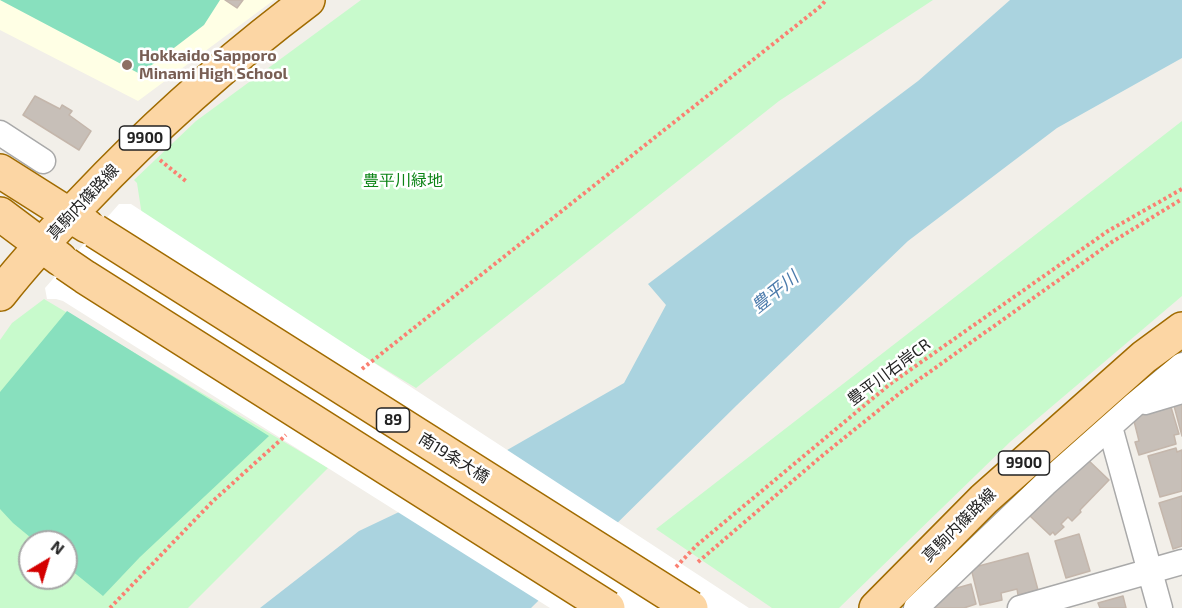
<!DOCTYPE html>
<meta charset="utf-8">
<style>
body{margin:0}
#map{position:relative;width:1182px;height:608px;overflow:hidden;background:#f2efe9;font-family:"Exo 2",sans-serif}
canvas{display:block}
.north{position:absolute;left:18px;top:530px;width:60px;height:60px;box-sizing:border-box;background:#fff;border:2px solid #a7a7a7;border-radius:50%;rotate:38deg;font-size:16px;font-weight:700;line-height:24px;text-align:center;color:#222}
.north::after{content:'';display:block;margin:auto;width:21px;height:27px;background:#d40000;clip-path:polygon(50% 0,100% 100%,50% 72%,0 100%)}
</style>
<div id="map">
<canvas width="1182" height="608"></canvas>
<div class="north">N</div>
</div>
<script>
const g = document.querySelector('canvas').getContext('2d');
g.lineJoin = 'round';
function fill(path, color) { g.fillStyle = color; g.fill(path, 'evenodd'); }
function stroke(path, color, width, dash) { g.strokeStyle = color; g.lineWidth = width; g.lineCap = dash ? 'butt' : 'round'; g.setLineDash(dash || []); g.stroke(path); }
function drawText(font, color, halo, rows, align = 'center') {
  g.font = font + ' "Exo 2","Noto Sans JP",sans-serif'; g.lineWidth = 5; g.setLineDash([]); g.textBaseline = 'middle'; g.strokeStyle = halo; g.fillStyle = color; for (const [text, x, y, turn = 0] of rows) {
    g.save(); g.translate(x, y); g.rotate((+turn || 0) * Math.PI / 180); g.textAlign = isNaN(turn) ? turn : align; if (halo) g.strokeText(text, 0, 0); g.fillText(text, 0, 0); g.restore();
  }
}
const education = new Path2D(`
 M 0,0 L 274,0 L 138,101 L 0,30 Z`);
const park = new Path2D(`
 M 361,0 L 933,0 L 779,101 L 416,388 L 143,222 L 137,183 L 134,180 L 196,121 Z
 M 1182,121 L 1182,296 L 1010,442 L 839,608 L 772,608 L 656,529 Z
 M 44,299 L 328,468 L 188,608 L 0,608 L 0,340 L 12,323 ZM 30,542 L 66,542 L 66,578 L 30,578 Z`);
const pitch = new Path2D(`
 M 0,0 L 220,0 L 204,25 L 140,74 Z
 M 67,311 L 269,436 L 140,557 L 103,596 L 66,566 L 66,542 L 36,542 L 13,523 L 0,509 L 0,392 Z`);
const water = new Path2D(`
 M 1010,0 L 1182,0 L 1182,58 L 1057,128 L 908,241 L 737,405 L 531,608 L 260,608 L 359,531 L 399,512 L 624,383 L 666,305 L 648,284 L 918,81 Z`);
const pier = new Path2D(`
 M 119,204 L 131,204 L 749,608 L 550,608 L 63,301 L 56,299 L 47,299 L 45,288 Z`);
const building = new Path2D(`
 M 225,0 L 243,0 L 237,8 Z
 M 35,96 L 60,109 L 62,105 L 72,111 L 69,115 L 91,131 L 79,150 L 23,115 Z
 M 1182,400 L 1182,436 L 1173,402 Z
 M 1171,407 L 1179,434 L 1174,435 L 1176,444 L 1139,455 L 1135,442 L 1139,441 L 1133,417 Z
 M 1176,448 L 1177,452 L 1182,450 L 1182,491 L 1160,497 L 1148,456 Z
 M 1086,458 L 1109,480 L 1080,510 L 1081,512 L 1072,521 L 1068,517 L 1061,524 L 1064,527 L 1055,535 L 1053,532 L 1050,535 L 1030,516 Z
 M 1182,496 L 1182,546 L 1173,549 L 1159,503 Z
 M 1079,534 L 1090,571 L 1066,578 L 1055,541 Z
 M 1028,553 L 1038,590 L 1018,595 L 1017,589 L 1001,593 L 1002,600 L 980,605 L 971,568 Z
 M 971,584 L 976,604 L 964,608 L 935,608 L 934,605 L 950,590 Z
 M 1123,596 L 1126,608 L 1100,608 L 1098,603 Z`);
const path = new Path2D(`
 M 160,160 L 187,182
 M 362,369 L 821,6 L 826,0
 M 698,562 L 823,455 L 900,393 L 1112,242 L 1182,199
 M 676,567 L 697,545 L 890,384 L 1108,231 L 1182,189
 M 110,608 L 213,501 L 286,435`);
const street = new Path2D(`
 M 0,133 L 43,161
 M 1145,402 L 1182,391
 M 1110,427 L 1160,608
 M 916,608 L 1045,484 L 1134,405 L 1182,365
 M 1020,608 L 1182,562`);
const primary = new Path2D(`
 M 0,171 L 87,226
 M 0,214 L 60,259
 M 0,294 C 26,261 54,231 83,201 C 152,128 227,61 308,0
 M 876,608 L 984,499 L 1144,357 L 1182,329`);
const primaryBridge = new Path2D(`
 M 95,231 L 691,608
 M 66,264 L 85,277 L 608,608`);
const markers = [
 [127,65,6,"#8d6e63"]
];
const shields = [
 [145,138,51],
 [393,420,33],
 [1024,463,51]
];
const shieldNames = [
 ["9900",145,138],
 ["89",393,420],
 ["9900",1024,463]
];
const educationNames = [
 ["Hokkaido Sapporo",139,56],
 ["Minami High School",139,74]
];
const parkNames = [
 ["豊平川緑地",403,181]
];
const streetNames = [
 ["真駒内篠路線",83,202,-47],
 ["豊平川右岸CR",889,372,-37],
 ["南19条大橋",454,458,32],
 ["真駒内篠路線",959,525,-45]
];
const waterNames = [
 ["豊平川",775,292,-39]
];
fill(education, '#ffffe5');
fill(park, '#c8facc');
fill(pitch, '#88e0be');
fill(water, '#aad3df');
fill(pier, '#fff');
fill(building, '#c7bfb8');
stroke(building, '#c4b6ab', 1.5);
stroke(street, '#a9a9a9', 27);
stroke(primary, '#a06b00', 36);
stroke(path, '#fa8072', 4, [3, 3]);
stroke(street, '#fff', 24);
stroke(primary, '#fcd6a4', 33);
stroke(primaryBridge, '#a06b00', 36, []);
stroke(primaryBridge, '#fcd6a4', 33);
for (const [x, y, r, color] of markers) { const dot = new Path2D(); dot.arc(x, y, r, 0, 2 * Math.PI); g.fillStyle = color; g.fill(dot); stroke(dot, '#fff', 2); }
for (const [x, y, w] of shields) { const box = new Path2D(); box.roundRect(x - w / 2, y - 12, w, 24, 4.5); g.fillStyle = '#fff'; g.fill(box); stroke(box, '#222', 1.5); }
drawText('bold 15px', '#222', null, shieldNames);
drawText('bold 16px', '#785e54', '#fff', educationNames, 'left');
drawText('16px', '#0c8416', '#fff', parkNames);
drawText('16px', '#222', '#fff', streetNames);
drawText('italic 18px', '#4a7aab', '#fff', waterNames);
</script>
